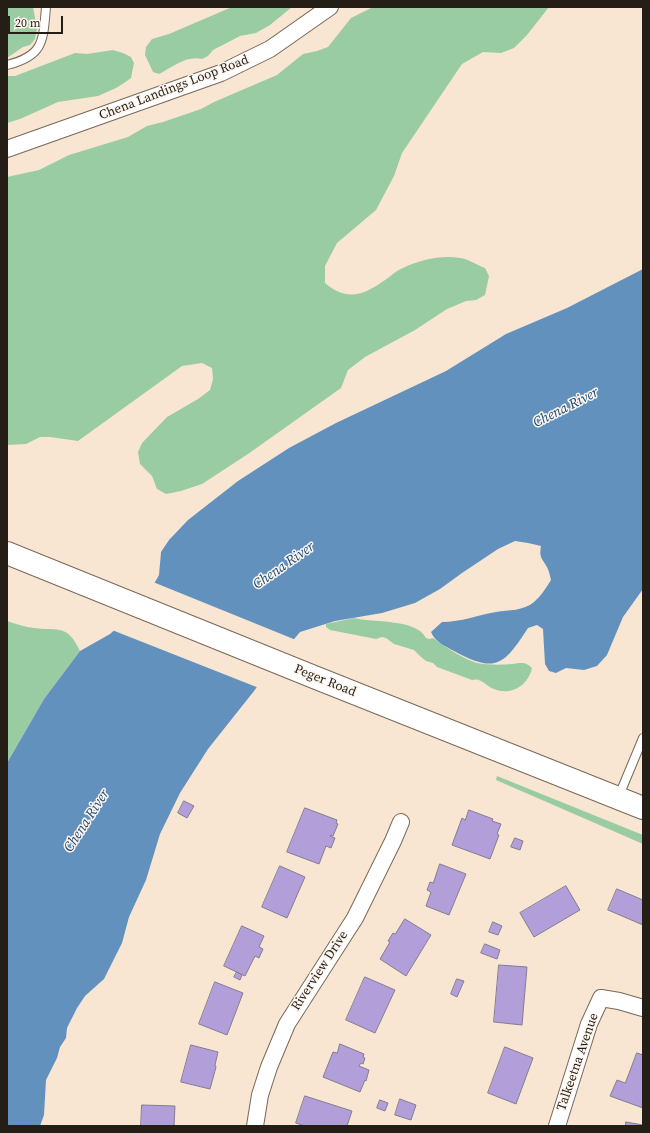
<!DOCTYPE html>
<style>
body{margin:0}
#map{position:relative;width:650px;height:1133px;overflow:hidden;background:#f8e6d3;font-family:"Source Serif 4",serif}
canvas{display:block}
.frame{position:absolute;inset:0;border:8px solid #241e17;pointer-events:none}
.scale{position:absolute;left:8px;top:16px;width:55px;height:18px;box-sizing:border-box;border:2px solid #241e17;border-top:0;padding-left:5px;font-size:12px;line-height:14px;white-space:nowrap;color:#241e17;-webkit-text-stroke:3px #fdf5ee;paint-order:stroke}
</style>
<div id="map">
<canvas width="650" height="1133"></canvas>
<div class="frame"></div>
<div class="scale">20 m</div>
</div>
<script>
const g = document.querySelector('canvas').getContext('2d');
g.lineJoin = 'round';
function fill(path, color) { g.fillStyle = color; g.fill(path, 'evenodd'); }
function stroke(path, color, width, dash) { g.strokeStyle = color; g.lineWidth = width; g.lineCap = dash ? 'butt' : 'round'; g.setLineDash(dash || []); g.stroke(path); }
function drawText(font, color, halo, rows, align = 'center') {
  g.font = font + ' "Source Serif 4",serif'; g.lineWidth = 3; g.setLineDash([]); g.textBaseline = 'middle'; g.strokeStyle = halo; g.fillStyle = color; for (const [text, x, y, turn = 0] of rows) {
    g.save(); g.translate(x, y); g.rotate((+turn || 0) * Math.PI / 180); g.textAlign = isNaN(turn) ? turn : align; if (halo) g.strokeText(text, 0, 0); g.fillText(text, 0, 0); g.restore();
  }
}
const green = new Path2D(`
 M 7,7 L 33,7 L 37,29 L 35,39 L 30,45 L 23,47 L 7,58 Z
 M 232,7 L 292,7 L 270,25 L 256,33 L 240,36 L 213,50 L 208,56 L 202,59 C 187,55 172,67 159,74 L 153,72 L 145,55 L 146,47 L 152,39 L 169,34 Z
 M 373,7 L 549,7 L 527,35 L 514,48 L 501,53 L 483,52 L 462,64 L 402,153 L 394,176 L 376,210 L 337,243 L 325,266 L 325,283 C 347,302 364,295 385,280 C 391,276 397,270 403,268 C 420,260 441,255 460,258 C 468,259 477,265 485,268 L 489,276 L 485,295 L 476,300 L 466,301 L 447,309 L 415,330 L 365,357 L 348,370 L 341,388 L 248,454 L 202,484 L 181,491 L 166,494 L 157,489 L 152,476 L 140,464 L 138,452 L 142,443 L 167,417 L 198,399 L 210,390 L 213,379 L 212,368 L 202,363 L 182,366 L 78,441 L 50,437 L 40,437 L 26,444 L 7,445 L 7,177 L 39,170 L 69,155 L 128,137 L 147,126 L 163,122 L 201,109 L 214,102 L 277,75 L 303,54 L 317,51 L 328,47 L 351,18 Z
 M 113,50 L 123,53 L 131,57 L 134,63 L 131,78 L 124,83 L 116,88 L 98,96 L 58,102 L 20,119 L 7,123 L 7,76 L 15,76 L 75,53 L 87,54 Z
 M 354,618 C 372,623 416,618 426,638 L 429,639 L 433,638 C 445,647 464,659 477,663 C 486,665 503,665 512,664 C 521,663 525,661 532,668 C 528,686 511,696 494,689 C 486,686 481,677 472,680 L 437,667 L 433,663 L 426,661 L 421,657 L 414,650 L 394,644 L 386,638 L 382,637 L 376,639 L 330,630 L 326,627 L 326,624 Z
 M 7,621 C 16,624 25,627 34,628 C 60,631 67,624 80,651 L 44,699 L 7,763 Z
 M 497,776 L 643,835 L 643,844 L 496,780 Z`);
const water = new Path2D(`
 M 643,269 L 643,589 L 623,617 L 607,655 L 597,666 L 584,670 L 566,668 L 556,673 L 549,671 L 545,664 L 543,629 L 537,625 L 528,628 C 504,665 496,674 454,651 C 445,646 435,642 431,632 L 442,622 C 461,622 478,615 496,612 C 509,610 523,611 534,602 C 541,596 546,588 551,580 C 550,576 549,571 547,567 C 542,558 539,558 541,546 L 528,543 L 515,541 L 498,549 L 462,573 L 440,589 L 415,603 L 382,613 L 335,621 L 300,632 L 274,663 L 254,691 L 208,749 L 180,793 L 160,834 L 146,880 L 129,917 L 122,943 L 104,979 L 85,996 L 77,1008 L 67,1028 L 66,1038 L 60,1047 L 57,1058 L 46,1080 L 44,1115 L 40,1126 L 7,1126 L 7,763 L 44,699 L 80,651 L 110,634 L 142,605 L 159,575 L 161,552 L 169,540 L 188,520 L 238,481 L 289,448 L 336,423 L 446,371 L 506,334 L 567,308 Z`);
const pier = new Path2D(`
 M 153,582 L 296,640 L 275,664 L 259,688 L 112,630 L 140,604 Z`);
const building = new Path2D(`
 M 184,801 L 194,806 L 187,818 L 178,813 Z
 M 305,808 L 337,820 L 336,823 L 338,824 L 333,836 L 331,835 L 330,836 L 335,838 L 331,848 L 326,846 L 319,864 L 287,852 Z
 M 469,810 L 493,819 L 492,821 L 501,824 L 497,834 L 499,835 L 490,859 L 452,845 L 462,818 L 465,820 Z
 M 515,838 L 523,841 L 520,850 L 511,847 Z
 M 440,864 L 466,874 L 449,915 L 426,906 L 431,892 L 427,890 L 430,882 L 433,883 Z
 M 280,866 L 305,877 L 287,918 L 262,907 Z
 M 566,886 L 580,910 L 534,937 L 520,913 Z
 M 617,889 L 643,900 L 643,925 L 608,910 Z
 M 405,919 L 431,935 L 406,976 L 380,959 L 390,942 L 388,941 L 393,933 L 395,934 Z
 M 493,922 L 502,926 L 498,935 L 489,932 Z
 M 242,926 L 264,936 L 259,947 L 263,949 L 259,958 L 255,956 L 245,976 L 224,966 Z
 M 485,944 L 500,950 L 497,959 L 481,953 Z
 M 499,965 L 527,967 L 522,1025 L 494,1022 Z
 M 237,972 L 242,975 L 240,980 L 234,977 Z
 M 365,977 L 395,990 L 375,1033 L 346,1020 Z
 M 457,979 L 464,981 L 457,997 L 451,994 Z
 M 215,982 L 243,993 L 227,1035 L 199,1024 Z
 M 340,1044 L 364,1054 L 363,1057 L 365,1058 L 363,1064 L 361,1063 L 359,1066 L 369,1070 L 366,1081 L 365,1080 L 360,1092 L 323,1077 L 333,1052 L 337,1053 Z
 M 191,1045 L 218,1052 L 215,1065 L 216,1067 L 210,1089 L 181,1082 Z
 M 505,1047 L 533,1058 L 516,1104 L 488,1093 Z
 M 637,1053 L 643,1055 L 643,1108 L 610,1096 L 617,1080 L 625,1083 Z
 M 305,1096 L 352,1111 L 347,1126 L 305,1126 L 296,1123 Z
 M 400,1099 L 416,1105 L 411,1120 L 395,1115 Z
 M 380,1100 L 388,1103 L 385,1111 L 377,1108 Z
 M 142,1105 L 175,1106 L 174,1126 L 141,1126 Z
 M 626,1122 L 643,1125 L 643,1126 L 626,1126 Z`);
const lane = new Path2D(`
 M 7,65 C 44,56 43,41 46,7
 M 618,798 L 643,738`);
const street = new Path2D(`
 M 7,149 L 221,73 L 270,49 L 330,7
 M 255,1126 L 260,1095 L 269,1067 L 287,1024 L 355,918 L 393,841 L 401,822
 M 557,1126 L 589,1024 L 601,998 L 619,1001 L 643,1008`);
const secondary = new Path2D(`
 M 7,553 L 314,677 L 643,808`);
const streetNames = [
 ["Chena Landings Loop Road",174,88,-21],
 ["Peger Road",325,681,22],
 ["Riverview Drive",320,971,-57],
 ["Talkeetna Avenue",578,1062,-71]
];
const waterNames = [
 ["Chena River",566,408,-27],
 ["Chena River",284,566,-35],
 ["Chena River",87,821,-57]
];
fill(green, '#9acca3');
fill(water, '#6391be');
fill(pier, '#f8e6d3');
fill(building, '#b29fd9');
stroke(building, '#827c91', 1);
stroke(lane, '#786858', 10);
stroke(street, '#786858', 18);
stroke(secondary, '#786858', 24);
stroke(lane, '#fff', 8);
stroke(street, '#fff', 16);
stroke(secondary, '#fff', 22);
drawText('13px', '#241e17', '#fdf5ee', streetNames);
drawText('italic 14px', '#184a76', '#fdf5ee', waterNames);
</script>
